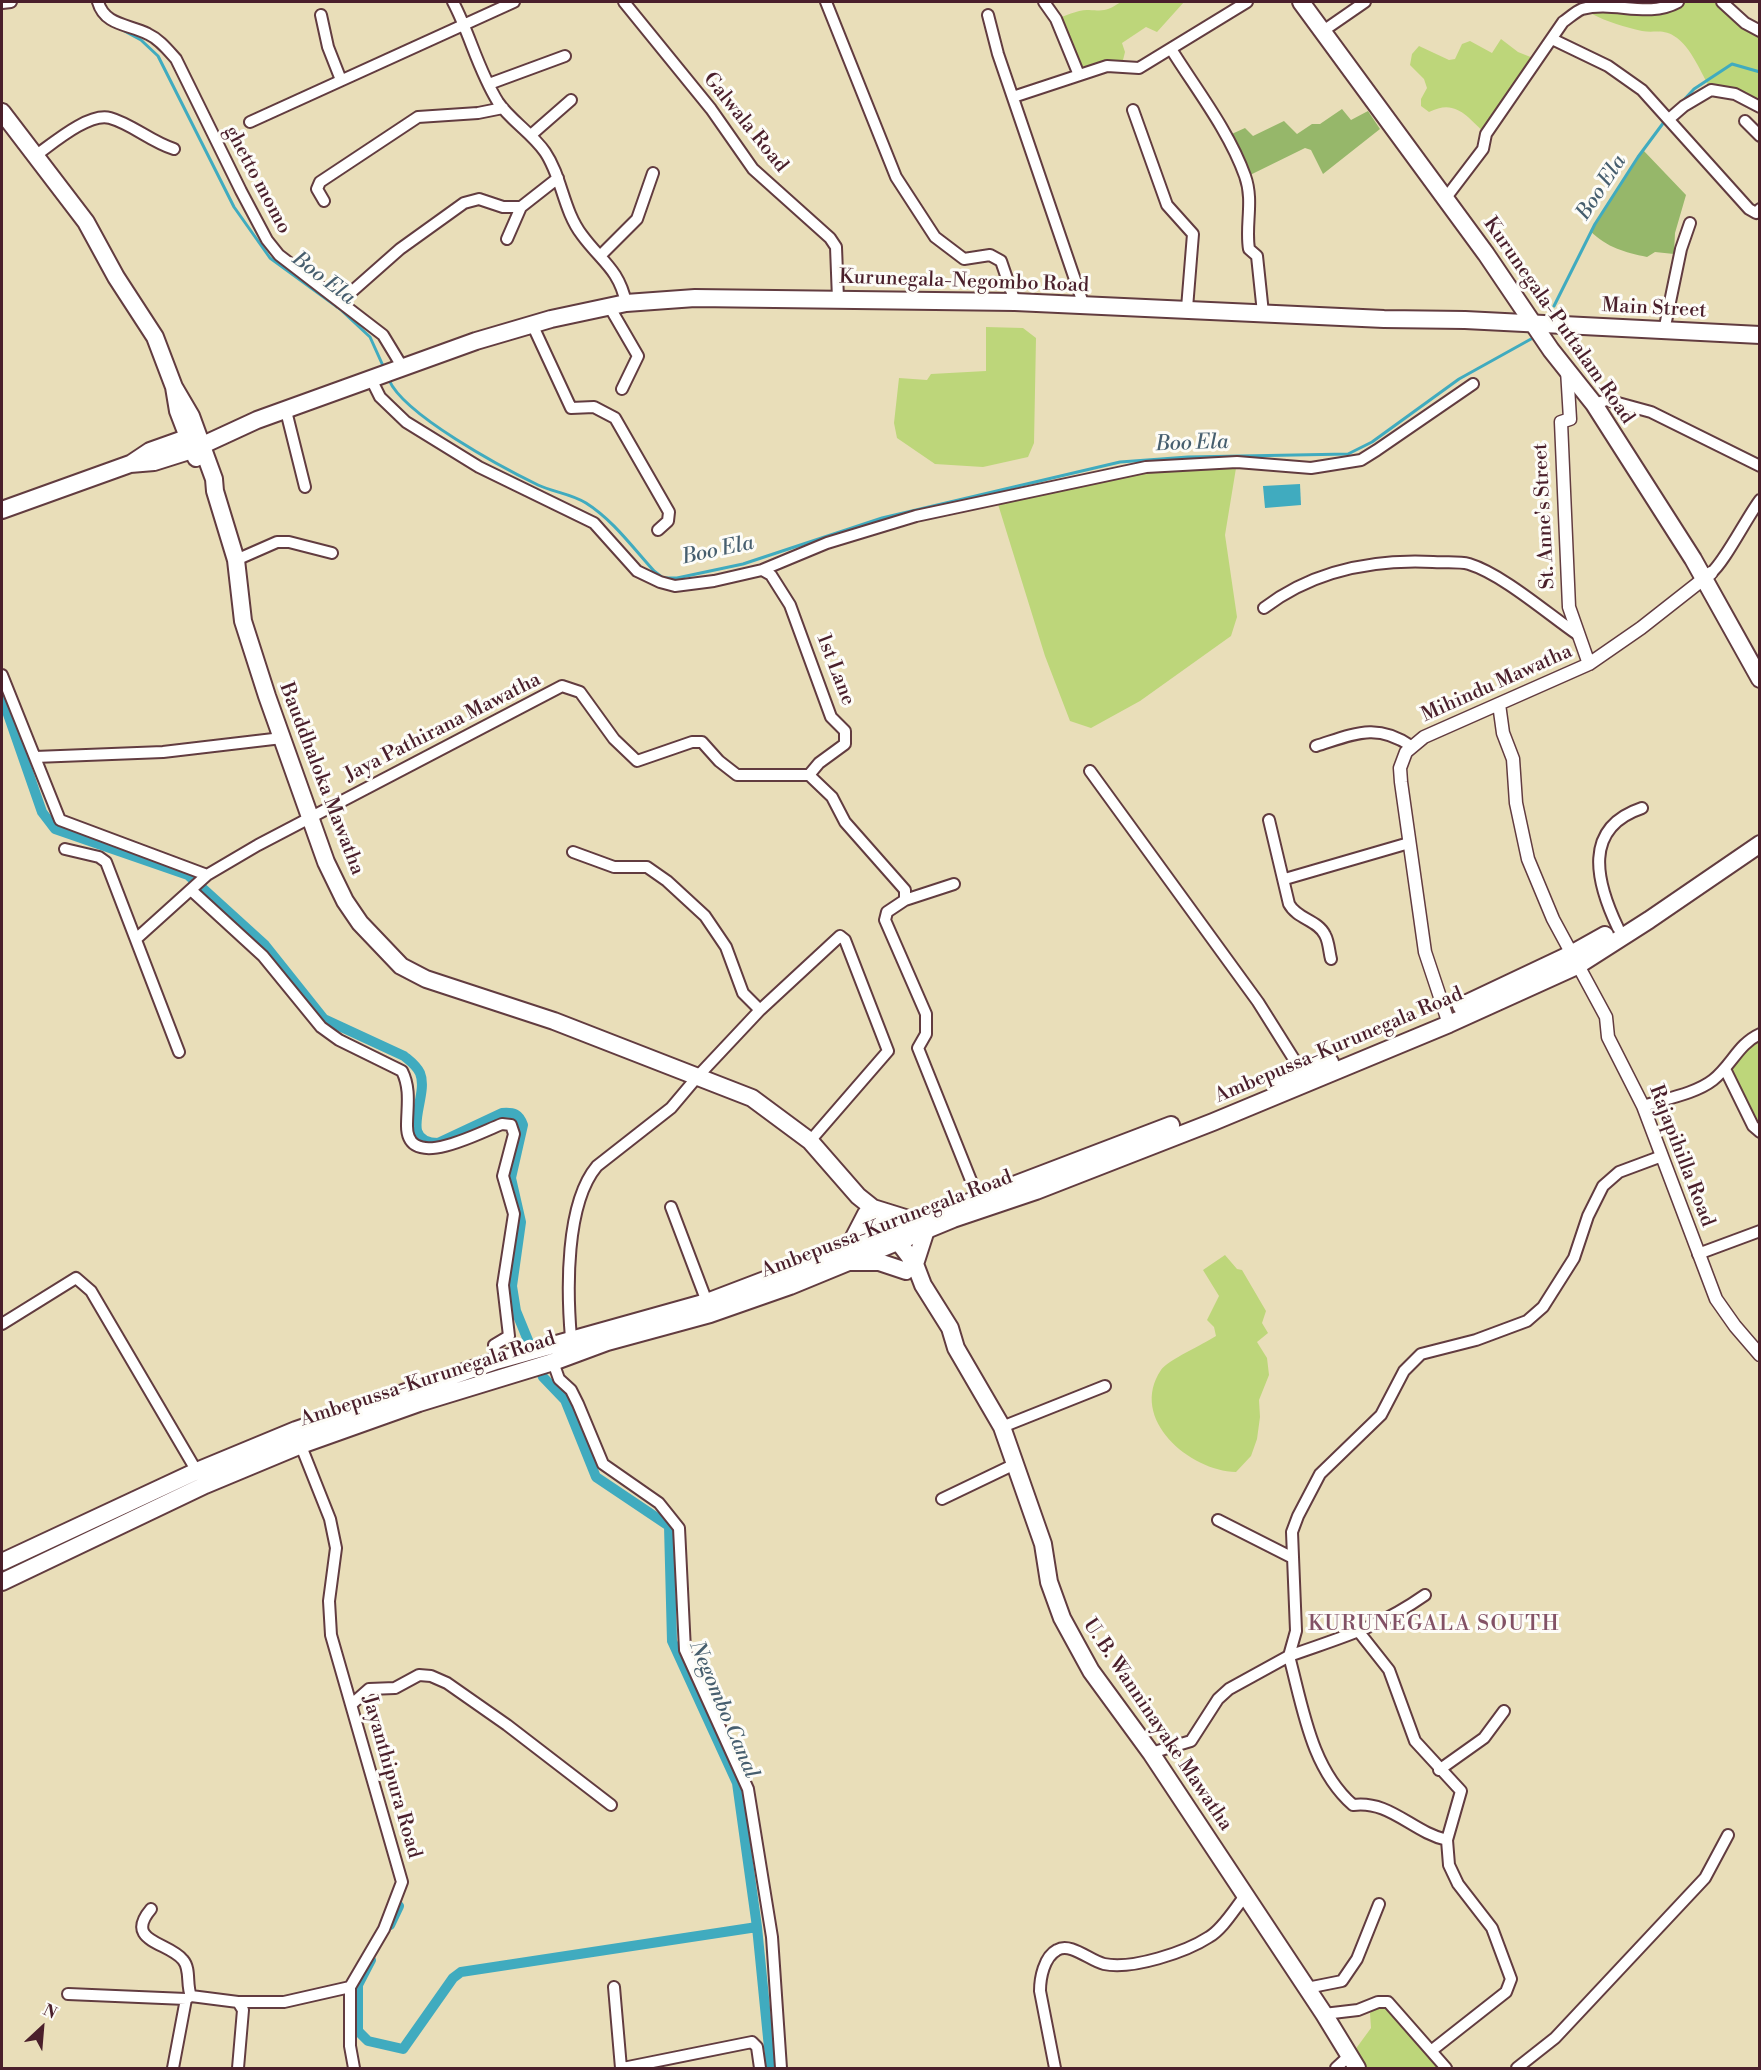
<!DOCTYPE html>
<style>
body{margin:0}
#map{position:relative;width:1761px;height:2070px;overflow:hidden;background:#e9deb9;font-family:"Libre Bodoni",serif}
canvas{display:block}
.frame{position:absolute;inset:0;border:3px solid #4a1f2b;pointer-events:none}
.north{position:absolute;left:12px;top:1998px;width:60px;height:60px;-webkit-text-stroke:4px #fdfcf7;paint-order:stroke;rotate:26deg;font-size:16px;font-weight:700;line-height:24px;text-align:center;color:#4a1f2b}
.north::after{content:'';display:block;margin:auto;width:21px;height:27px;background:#4a1f2b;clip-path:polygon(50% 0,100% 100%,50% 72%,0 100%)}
</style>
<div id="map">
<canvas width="1761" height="2070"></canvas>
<div class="frame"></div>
<div class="north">N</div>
</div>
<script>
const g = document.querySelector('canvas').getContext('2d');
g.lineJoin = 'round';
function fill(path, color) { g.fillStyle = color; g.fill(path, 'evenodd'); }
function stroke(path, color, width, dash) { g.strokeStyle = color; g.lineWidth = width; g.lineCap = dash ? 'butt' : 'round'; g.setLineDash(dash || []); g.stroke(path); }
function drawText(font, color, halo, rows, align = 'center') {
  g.font = font + ' "Libre Bodoni",serif'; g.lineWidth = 6; g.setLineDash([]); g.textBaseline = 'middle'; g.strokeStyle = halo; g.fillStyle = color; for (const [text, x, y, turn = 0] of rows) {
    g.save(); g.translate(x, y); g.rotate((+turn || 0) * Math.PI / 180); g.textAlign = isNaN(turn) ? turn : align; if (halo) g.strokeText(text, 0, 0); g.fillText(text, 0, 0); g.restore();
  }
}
const green = new Path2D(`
 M 1121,2 L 1184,2 L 1157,32 L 1146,27 L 1122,43 L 1125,52 L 1123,60 L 1079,75 L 1056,19 C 1065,16 1079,9 1089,10 C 1106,11 1106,11 1121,2 Z
 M 1654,2 L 1722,2 L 1759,31 L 1759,107 L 1711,90 C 1701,73 1691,46 1674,36 C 1663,29 1653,33 1642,31 C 1625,27 1607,22 1592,14 L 1592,9 L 1656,9 Z
 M 1501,39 L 1518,52 L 1538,60 L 1486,134 C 1467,117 1456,98 1429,112 L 1421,106 L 1421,99 L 1427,88 L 1424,79 L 1410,65 L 1412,54 L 1419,46 L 1449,60 L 1455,59 L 1462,44 L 1470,41 L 1492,53 Z
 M 986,327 L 1023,328 L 1036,338 L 1034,443 L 1028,457 L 983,467 L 935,464 L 897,438 L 894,423 L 899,378 L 927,380 L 931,374 L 986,371 Z
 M 1237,462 L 1225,535 L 1237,617 L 1231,636 L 1140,701 L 1091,728 L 1070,721 L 1045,656 L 997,501 L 1107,475 Z
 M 1759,1034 L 1759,1132 L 1725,1069 Z
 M 1225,1255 L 1237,1269 L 1242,1270 L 1266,1311 L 1262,1323 L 1268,1333 L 1257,1342 L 1267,1358 L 1269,1375 L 1259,1400 L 1260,1417 L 1257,1439 L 1251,1456 L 1236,1472 C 1190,1471 1128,1419 1161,1370 C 1168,1360 1204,1344 1216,1336 L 1214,1327 L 1207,1320 L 1219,1296 L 1203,1270 Z
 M 1376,2007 L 1390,2007 L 1440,2068 L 1358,2068 L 1352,2054 L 1371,2028 L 1370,2013 Z`);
const forest = new Path2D(`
 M 1342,109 L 1351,120 L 1368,111 L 1380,129 L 1323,174 L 1311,150 L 1305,148 L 1246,177 L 1225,137 L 1245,128 L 1253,136 L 1284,121 L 1297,134 L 1312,124 L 1320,124 Z
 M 1643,150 L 1686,195 L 1675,233 L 1674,254 L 1655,252 L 1647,257 C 1624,252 1608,248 1590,231 Z`);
const water = new Path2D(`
 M 1300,484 L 1301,505 L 1265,508 L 1263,486 Z`);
const stream = new Path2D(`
 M 117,27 L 141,40 L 158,56 L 234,207 L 270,258 L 340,309 L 370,337 L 384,368
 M 1682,102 L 1694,89 L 1732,64 L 1760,72
 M 1554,306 L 1595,224 L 1638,157 L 1664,122
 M 389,380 C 404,415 503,468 538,485 C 553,492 572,494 586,503 C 613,520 633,548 654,571 L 663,578 L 677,578 L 743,564 L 882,518 L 1120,462 L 1188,457 L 1348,454 L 1372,442 L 1459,379 L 1531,339`);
const canal = new Path2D(`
 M 2,697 L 42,812 L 55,829 L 188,875 L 265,945 L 324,1019 L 404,1056 C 410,1061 416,1065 420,1073 C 430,1097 396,1142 438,1143 L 502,1113 C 514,1112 519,1114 523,1125 L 511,1178 L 521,1222 L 512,1286 L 516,1311 L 543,1377 L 565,1400 L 596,1477 L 669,1526 L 672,1641 L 737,1783 L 757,1927 L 771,2068
 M 390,1925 L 399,1906
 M 371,1960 L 358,1985 L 358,2031 L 368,2041 L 403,2049 L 453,1978 L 461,1972 L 757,1927`);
const minor = new Path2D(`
 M 98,2 C 105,26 129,24 148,34 C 159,39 167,49 176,59 L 241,191 L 267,240 L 279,255 L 383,335 L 403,368
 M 453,2 C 470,34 478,70 498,102 C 510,120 532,133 545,152 C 562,177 563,210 582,235 C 601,261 619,269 626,303
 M 624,2 L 711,109 L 753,169 L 830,238 L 836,247 L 838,299
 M 826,2 L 896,177 L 935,237 L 964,259 L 990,255 L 1001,261 L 1015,302
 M 1044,2 L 1056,19 L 1079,75
 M 1722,2 L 1745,23 L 1760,31
 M 2,3 L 11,2
 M 321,15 L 328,47 L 341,80
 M 988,15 L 998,54 L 1084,306
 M 1323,31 L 1365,2
 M 1552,39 L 1608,66 L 1642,90 L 1749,209 L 1756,213 L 1760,209
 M 1171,49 C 1196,89 1229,131 1245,176 C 1254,201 1245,225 1249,249 L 1257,256 L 1263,313
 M 489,84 L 565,56
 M 1013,97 L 1107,66 L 1139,68 L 1247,2
 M 1133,110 L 1167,205 L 1193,234 L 1187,308
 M 1669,119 L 1684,106 L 1711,90 L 1735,94 L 1760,107
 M 1745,121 L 1760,136
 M 250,122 L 514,2
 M 531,135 L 571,100
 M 35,156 C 52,144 89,112 110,118 C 132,124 151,142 174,149
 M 1445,199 L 1483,149 L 1486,134 L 1563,22 C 1569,18 1575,12 1582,9 C 1614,0 1647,19 1678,2
 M 324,201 L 317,189 L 320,182 L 418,117 L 478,113 L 503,108
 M 507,239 L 521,207
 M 601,255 L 637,219 L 653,173
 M 340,302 L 400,249 L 464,203 L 479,199 L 503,207 L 521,207 L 558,178
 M 609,306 L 638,356 L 622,389
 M 532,324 L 571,408 L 594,407 L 615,418 L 669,512 L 668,521 L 658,530
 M 1664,331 L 1681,249 L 1690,223
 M 371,379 L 380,397 L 406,422 L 479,467 L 594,523 L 637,571 L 660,582 L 675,586 L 714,581 L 762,570 L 827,543 L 916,516 L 1146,467 L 1237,462 L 1311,468 L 1361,460 L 1377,450 L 1473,384
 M 1594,404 L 1607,400 L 1651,412 L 1760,466
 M 286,411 L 305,487
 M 236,560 L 277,542 L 289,542 L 332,553
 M 762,570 L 771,575 L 790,605 L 831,717 L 845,731 L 845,744 L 819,763 L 809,775
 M 1711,573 C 1724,563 1747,517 1760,500
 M 1264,608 C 1314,570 1372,559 1433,562 C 1444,563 1458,561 1469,564 C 1502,574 1548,614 1577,634
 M 2,675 L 60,820 L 207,875
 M 1316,746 C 1354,734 1376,722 1411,746
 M 35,757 L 163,752 L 282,738
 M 1090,771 L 1258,1002 L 1302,1072
 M 1269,820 L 1289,904 C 1297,919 1318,920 1325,935 C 1329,942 1329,952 1331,959
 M 65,849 L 99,857 L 106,862 L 179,1052
 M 573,852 L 614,867 L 647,867 L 667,881 L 705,916 L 726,947 L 743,993 L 760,1010
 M 1285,879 L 1409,843
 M 191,890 L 263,956 L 321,1027 L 339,1040 L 402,1071 C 411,1089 407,1107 407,1126 C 407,1173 480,1132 502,1124 L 511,1125 L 514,1134 L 503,1176 L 514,1214 L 503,1285 L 509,1336 L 494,1345 L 496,1361
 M 905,900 L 954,884
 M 1618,928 C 1596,882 1582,828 1642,808
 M 136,939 L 207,875 L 258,845 L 562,686 L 580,692 L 614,739 L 637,761 L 692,742 L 702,742 L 719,761 L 737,775 L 809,775 L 832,797 L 845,822 L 905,890 L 905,900 L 887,912 L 885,920 L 926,1014 L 926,1034 L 918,1048 L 978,1198
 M 1725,1069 L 1753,1126 L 1760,1132
 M 1643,1106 C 1664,1099 1695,1094 1713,1080 C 1732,1065 1738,1044 1760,1034
 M 671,1207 L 707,1302
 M 1698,1254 L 1760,1231
 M 2,1324 L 76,1278 L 91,1291 L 199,1475
 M 571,1338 C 567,1291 565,1204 597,1166 L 671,1108 L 698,1076 L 760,1010 L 840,936 L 845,940 L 888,1051 L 810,1141
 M 553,1362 L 559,1379 L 571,1390 L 578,1404 L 603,1464 L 659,1503 L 679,1528 L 685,1650 L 748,1789 L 772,1937 L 781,2068
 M 1002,1427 L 1105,1386
 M 942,1499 L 1015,1464
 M 1218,1520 L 1293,1558
 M 1425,1595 C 1378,1628 1342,1637 1289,1656 C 1303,1708 1311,1768 1353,1805 C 1390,1800 1412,1832 1447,1840
 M 1359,1632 L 1389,1670 L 1415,1741 L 1461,1791 L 1447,1840 L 1449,1865 L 1458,1884 L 1492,1928 L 1511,1979 L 1506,1992 L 1431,2051
 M 352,1704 L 369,1689 L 395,1688 L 419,1675 L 431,1676 L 447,1683 L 507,1725 L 611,1805
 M 1151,1753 L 1191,1741 L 1218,1699 L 1229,1689 L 1289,1656 L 1296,1631 L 1292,1532 L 1298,1516 L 1320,1474 L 1381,1415 L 1404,1371 L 1421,1354 L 1476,1340 L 1527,1321 L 1543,1307 L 1574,1258 L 1588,1216 L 1603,1186 L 1619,1172 L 1662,1156
 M 1439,1770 L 1484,1738 L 1504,1711
 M 151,1909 C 123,1942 169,1942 183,1960 C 191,1969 186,1985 191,1996
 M 350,1987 L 350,2046 L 354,2068
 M 614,1987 L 621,2068
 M 1307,1988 L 1342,1981 L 1357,1959 L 1379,1904
 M 68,1994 L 186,1999
 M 1324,2014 L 1358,2010 L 1378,2002 L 1388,2002 L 1446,2068
 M 173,2068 L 186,1999 L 191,1996 L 238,2002 L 284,2002 L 350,1987 L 384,1929 L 402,1882 L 331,1635 L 329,1601 L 336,1548 L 330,1519 L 299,1441
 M 238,2068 L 243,2010 L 238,2002
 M 623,2068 L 752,2042 L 757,2047 L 760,2068
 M 1055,2068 L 1040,1991 C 1040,1978 1044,1957 1057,1950 C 1071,1942 1090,1961 1104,1964 C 1132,1970 1186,1952 1209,1937 C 1223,1929 1235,1908 1245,1896
 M 1336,2068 L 1349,2056
 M 1517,2068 L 1555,2038 L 1705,1878 L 1728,1835`);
const tertiary = new Path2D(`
 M 1567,370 L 1570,419 L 1561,422 L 1569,607 L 1589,664
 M 1499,704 L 1503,733 L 1513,759 L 1516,803 L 1528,859 L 1553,919 L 1606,1017 L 1608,1037 L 1643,1106 L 1716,1299 L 1735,1326 L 1760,1355
 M 1449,1024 L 1425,952 L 1401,782 L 1400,768 L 1406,752 L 1424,737 L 1589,664 L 1641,628 L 1711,573`);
const primary = new Path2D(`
 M 2,112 L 86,222 L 116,277 L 155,337 L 174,387 L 178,411 L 196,458
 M 174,387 L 191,416 L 214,479 L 215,491 L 236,560 L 243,621 L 267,696 L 326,862 L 345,901 L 360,923 L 401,966 L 426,979 L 554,1021 L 752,1098 L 810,1141 L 858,1196 L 873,1208 L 915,1264 L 923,1285 L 950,1328 L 956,1348 L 1002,1427 L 1043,1544 L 1049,1582 L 1062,1618 L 1091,1671 L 1151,1753 L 1324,2014 L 1357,2068
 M 132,463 L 150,451 L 195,435
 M 2,510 L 130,464 L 154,462 L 192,450 L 257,420 L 476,341 L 551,319 L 626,303 L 695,298 L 1015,302 L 1384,319 L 1465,320 L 1760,335
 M 873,1208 L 918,1222
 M 842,1252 L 852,1241 L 866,1214
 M 850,1262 L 879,1262 L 906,1271
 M 915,1264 L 925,1233`);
const trunk = new Path2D(`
 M 1301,2 L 1486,254 L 1551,350 L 1594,404 L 1693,559 L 1760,679
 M 1461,1006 L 1571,954 L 1605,935
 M 1279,1083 L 1330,1062
 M 2,1562 L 197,1471 L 296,1430 L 496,1361 L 707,1302 L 1171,1125
 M 2,1582 L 205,1485 L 301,1445 L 419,1403 L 553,1362 L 607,1342 L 710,1314 L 790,1286 L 953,1219 L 1036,1191 L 1213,1122 L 1449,1024 L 1577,966 L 1649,920 L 1760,844`);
const streetNames = [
 ["Galwala Road",745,123,51],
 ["ghetto momo",257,180,62],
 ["Kurunegala-Negombo Road",964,282,2],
 ["Main Street",1654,309,3],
 ["Kurunegala-Puttalam Road",1558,321,55],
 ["St. Anne's Street",1545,516,-93],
 ["1st Lane",835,670,69],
 ["Mihindu Mawatha",1497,684,-24],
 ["Jaya Pathirana Mawatha",443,728,-27],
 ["Bauddhaloka Mawatha",321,779,69],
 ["Ambepussa-Kurunegala Road",1339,1046,-23],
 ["Rajapihilla Road",1681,1156,69],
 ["Ambepussa-Kurunegala Road",887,1225,-21],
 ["Ambepussa-Kurunegala Road",428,1380,-18],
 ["U. B. Wanninayake Mawatha",1157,1725,56],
 ["Jayanthipura Road",391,1777,74]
];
const waterNames = [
 ["Boo Ela",1602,188,-57],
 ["Boo Ela",323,279,37],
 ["Boo Ela",1192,444,-2],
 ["Boo Ela",718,551,-12],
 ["Negombo Canal",723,1710,67]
];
const neighbourhoodNames = [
 ["KURUNEGALA SOUTH",1434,1625]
];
fill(green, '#bdd67a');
fill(forest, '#96b76a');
fill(water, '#40abbf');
stroke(stream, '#40abbf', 3);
stroke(canal, '#40abbf', 10);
stroke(minor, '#623c40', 14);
stroke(tertiary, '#623c40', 15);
stroke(primary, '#623c40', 20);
stroke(trunk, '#623c40', 20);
stroke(minor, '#fff', 10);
stroke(tertiary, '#fff', 12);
stroke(primary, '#fff', 16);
stroke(trunk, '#fff', 16);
drawText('20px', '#4a1f2b', '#fdfcf7', streetNames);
drawText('italic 21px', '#465e6e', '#fdfcf7', waterNames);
g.letterSpacing = '1.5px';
drawText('21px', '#825165', '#fdfcf7', neighbourhoodNames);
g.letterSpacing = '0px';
</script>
